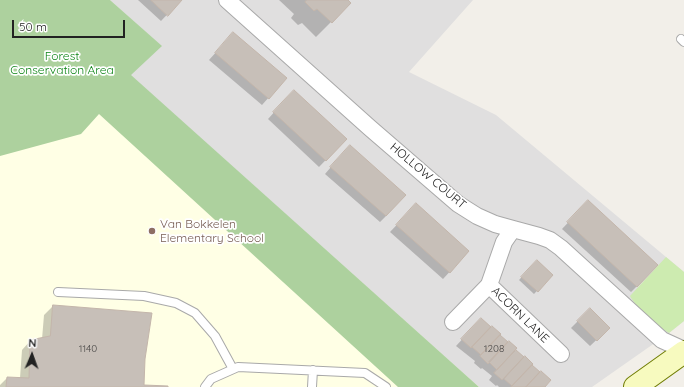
<!DOCTYPE html>
<style>
body{margin:0}
#map{position:relative;width:684px;height:387px;overflow:hidden;background:#f2efe9;font-family:Quicksand,sans-serif}
canvas{display:block}
.north{position:absolute;left:12px;top:335px;width:40px;height:40px;-webkit-text-stroke:3px #fff;paint-order:stroke;rotate:2deg;font-size:11px;font-weight:700;line-height:16px;text-align:center;color:#222}
.north::after{content:'';display:block;margin:auto;width:14px;height:18px;background:#222;clip-path:polygon(50% 0,100% 100%,50% 72%,0 100%)}
.scale{position:absolute;left:12px;top:20px;width:113px;height:18px;box-sizing:border-box;border:2px solid #222;border-top:0;padding-left:5px;font-size:12px;line-height:14px;white-space:nowrap;color:#222;-webkit-text-stroke:3px #fff;paint-order:stroke}
</style>
<div id="map">
<canvas width="684" height="387"></canvas>
<div class="north">N</div>
<div class="scale">50 m</div>
</div>
<script>
const g = document.querySelector('canvas').getContext('2d');
g.lineJoin = 'round';
function fill(path, color) { g.fillStyle = color; g.fill(path, 'evenodd'); }
function stroke(path, color, width, dash) { g.strokeStyle = color; g.lineWidth = width; g.lineCap = dash ? 'butt' : 'round'; g.setLineDash(dash || []); g.stroke(path); }
function drawText(font, color, halo, rows, align = 'center') {
  g.font = font + ' Quicksand,sans-serif'; g.lineWidth = 3.5; g.setLineDash([]); g.textBaseline = 'middle'; g.strokeStyle = halo; g.fillStyle = color; for (const [text, x, y, turn = 0] of rows) {
    g.save(); g.translate(x, y); g.rotate((+turn || 0) * Math.PI / 180); g.textAlign = isNaN(turn) ? turn : align; if (halo) g.strokeText(text, 0, 0); g.fillText(text, 0, 0); g.restore();
  }
}
const residential = new Path2D(`
 M 110,0 L 473,0 L 409,72 L 496,115 L 684,272 L 684,321 L 669,333 L 592,387 L 479,387 L 130,75 L 161,46 Z`);
const education = new Path2D(`
 M 0,0 L 479,387 L 0,387 Z`);
const grass = new Path2D(`
 M 666,257 L 684,272 L 684,321 L 669,333 C 656,325 637,309 630,296 Z`);
const forest = new Path2D(`
 M 0,0 L 110,0 L 162,46 L 131,75 L 479,387 L 398,387 L 99,114 L 81,134 L 0,156 Z`);
const shadow = new Path2D(`
 M 138,0 L 181,0 L 161,21 Z
 M 279,0 L 347,0 L 350,3 L 316,37 L 302,23 L 298,25 L 291,18 L 294,14 Z
 M 227,40 L 286,78 L 262,105 L 209,60 Z
 M 288,97 L 346,139 L 319,167 L 268,119 Z
 M 343,153 L 386,216 L 380,222 L 325,174 Z
 M 582,208 L 637,286 L 631,292 L 562,229 Z
 M 410,211 L 468,252 L 443,279 L 390,232 Z
 M 537,261 L 552,275 L 534,294 L 519,280 Z
 M 53,306 L 144,359 L 142,386 L 164,387 L 0,387 L 0,385 L 7,378 L 20,378 L 22,350 L 31,340 L 42,339 L 44,315 Z
 M 590,309 L 609,328 L 590,346 L 571,328 Z
 M 481,319 L 540,374 L 544,387 L 499,387 L 497,385 L 496,386 L 489,380 L 492,376 L 482,368 L 481,369 L 474,363 L 475,361 L 456,346 Z`);
const building = new Path2D(`
 M 151,0 L 182,0 L 168,16 Z
 M 307,0 L 348,0 L 351,3 L 332,23 L 317,9 L 314,11 L 305,2 Z
 M 233,32 L 287,78 L 269,99 L 215,53 Z
 M 294,90 L 347,139 L 326,161 L 273,112 Z
 M 350,145 L 406,195 L 386,216 L 330,167 Z
 M 588,200 L 658,265 L 637,287 L 567,222 Z
 M 416,203 L 469,251 L 450,273 L 396,225 Z
 M 537,260 L 553,275 L 538,292 L 521,277 Z
 M 53,305 L 152,313 L 145,359 L 144,385 L 168,386 L 168,387 L 6,387 L 7,377 L 29,378 L 30,340 L 50,336 Z
 M 590,308 L 610,328 L 597,341 L 577,321 Z
 M 481,318 L 491,327 L 471,348 L 461,339 Z
 M 492,326 L 501,334 L 481,355 L 472,347 Z
 M 500,335 L 508,342 L 488,364 L 480,356 Z
 M 509,341 L 517,348 L 497,370 L 489,362 Z
 M 516,350 L 524,357 L 502,380 L 494,373 Z
 M 525,356 L 533,364 L 512,386 L 504,379 Z
 M 532,365 L 540,372 L 526,387 L 511,387 Z
 M 541,371 L 551,380 L 545,387 L 526,387 Z`);
const lane = new Path2D(`
 M 681,39 L 684,42
 M 58,292 L 144,296 L 176,303 L 195,313 L 215,336 L 233,369
 M 205,387 L 211,379 L 238,367 L 365,373 L 386,387
 M 312,387 L 313,370`);
const street = new Path2D(`
 M 227,0 L 370,128 L 458,204 L 477,216 L 495,224 L 513,229 L 539,236 L 550,240 L 561,248 L 662,340 L 684,350
 M 513,229 L 504,242 L 489,285 L 561,354
 M 453,322 L 489,285`);
const secondary = new Path2D(`
 M 635,387 L 684,352`);
const markers = [
 [152,231,4,"#8d6e63"]
];
const numberNames = [
 ["1140",88,349],
 ["1208",494,349]
];
const parkNames = [
 ["Forest",62,56],
 ["Conservation Area",62,70]
];
const streetNames = [
 ["HOLLOW COURT",428,176,40],
 ["ACORN LANE",520,315,44]
];
const educationNames = [
 ["Van Bokkelen",160,224],
 ["Elementary School",160,238]
];
fill(residential, '#e0dfdf');
fill(education, '#ffffe5');
fill(grass, '#cdebb0');
fill(forest, '#add19e');
fill(shadow, '#0003');
fill(building, '#c7bfb8');
stroke(building, '#c4b6ab', 1);
stroke(lane, '#a9a9a9', 10);
stroke(street, '#a9a9a9', 18);
stroke(secondary, '#707d05', 24);
stroke(lane, '#fff', 8);
stroke(street, '#fff', 16);
stroke(secondary, '#f7fabf', 22);
for (const [x, y, r, color] of markers) { const dot = new Path2D(); dot.arc(x, y, r, 0, 2 * Math.PI); g.fillStyle = color; g.fill(dot); stroke(dot, '#fff', 1.5); }
drawText('10px', '#4b4948', null, numberNames);
drawText('12px', '#0c8416', '#fff', parkNames);
drawText('12px', '#222', '#fff', streetNames);
drawText('12px', '#785e54', '#fff', educationNames, 'left');
</script>
